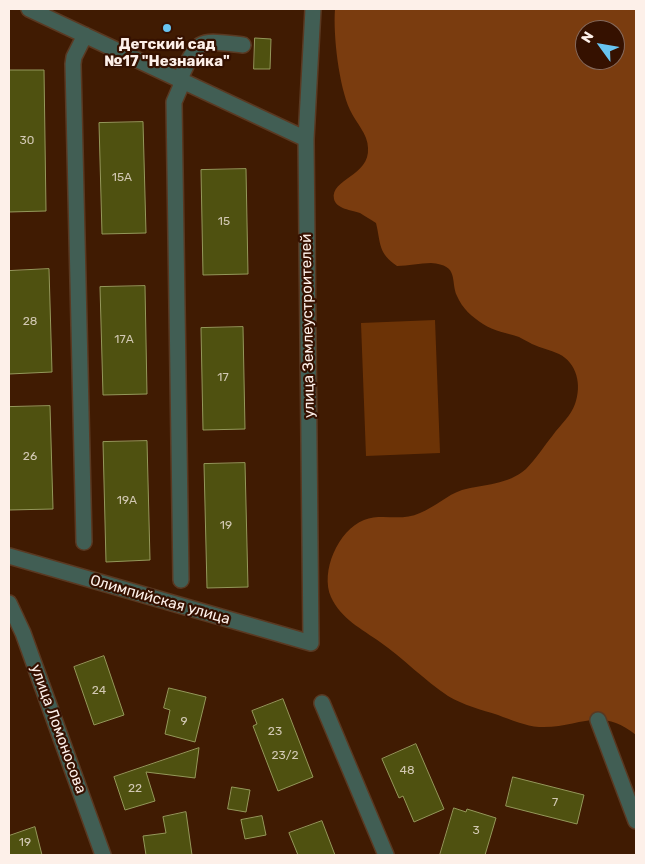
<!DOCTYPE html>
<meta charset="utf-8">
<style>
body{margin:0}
#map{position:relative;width:645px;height:864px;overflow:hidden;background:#401b02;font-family:Rubik,sans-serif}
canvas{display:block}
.frame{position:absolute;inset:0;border:10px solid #fdf0e9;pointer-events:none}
.north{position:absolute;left:575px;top:20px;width:50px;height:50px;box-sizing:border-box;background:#351100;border:1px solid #856a5d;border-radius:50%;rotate:302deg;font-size:14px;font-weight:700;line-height:20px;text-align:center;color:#fdf0e9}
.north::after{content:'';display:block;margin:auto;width:18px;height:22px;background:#68c4f0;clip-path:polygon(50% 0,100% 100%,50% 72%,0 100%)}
</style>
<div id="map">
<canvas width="645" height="864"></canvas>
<div class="frame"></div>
<div class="north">N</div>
</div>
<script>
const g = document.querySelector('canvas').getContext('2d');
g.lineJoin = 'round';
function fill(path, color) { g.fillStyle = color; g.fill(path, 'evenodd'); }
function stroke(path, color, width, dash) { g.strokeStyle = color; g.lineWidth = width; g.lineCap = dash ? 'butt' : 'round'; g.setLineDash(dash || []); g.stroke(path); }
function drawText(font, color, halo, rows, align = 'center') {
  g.font = font + ' Rubik,sans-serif'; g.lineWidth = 4.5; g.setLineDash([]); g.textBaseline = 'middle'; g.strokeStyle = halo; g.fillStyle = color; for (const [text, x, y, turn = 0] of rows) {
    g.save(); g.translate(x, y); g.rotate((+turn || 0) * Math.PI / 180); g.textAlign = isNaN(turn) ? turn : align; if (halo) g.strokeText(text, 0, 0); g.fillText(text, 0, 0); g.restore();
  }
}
const green = new Path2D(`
 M 435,320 L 440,453 L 366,456 L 361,323 Z`);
const forest = new Path2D(`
 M 335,9 L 636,9 L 636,735 C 599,705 578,729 539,727 C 526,726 511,720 498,715 C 482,710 463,705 448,696 C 424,680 404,659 380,642 C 362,629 341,619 331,597 C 320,572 338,530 364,520 C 382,513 401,522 420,513 C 435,507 447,495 462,490 C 484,484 508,485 526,469 C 536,459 544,446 553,435 C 560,425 571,416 575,404 C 582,385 577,363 559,354 C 550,350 541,348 532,344 C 528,342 523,339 519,337 C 507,333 494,331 483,324 C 472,317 462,308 457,296 C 450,281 460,265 431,263 C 420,263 408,266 397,266 C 378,253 381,244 376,223 C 371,220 365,216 360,213 C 352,210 336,209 334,199 C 330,179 370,176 368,148 C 368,134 356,123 350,110 C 339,86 333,36 335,9 ZM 585,30 L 615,30 L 615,60 L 585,60 Z`);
const building = new Path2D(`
 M 255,38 L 271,39 L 270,69 L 254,69 Z
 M 9,70 L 44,70 L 46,211 L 9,212 Z
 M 143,122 L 146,233 L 102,234 L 99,123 Z
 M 246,169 L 248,274 L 203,275 L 201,170 Z
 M 49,269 L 52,372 L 9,374 L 9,271 Z
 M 145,286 L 147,394 L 103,395 L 100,287 Z
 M 243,327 L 245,429 L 203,430 L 201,328 Z
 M 50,406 L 53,509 L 9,510 L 9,407 Z
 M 147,441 L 150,560 L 106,562 L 103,442 Z
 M 245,463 L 248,587 L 207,588 L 204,464 Z
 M 104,656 L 124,715 L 94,725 L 74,667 Z
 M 169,688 L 206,697 L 195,742 L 165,734 L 170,710 L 164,708 Z
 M 283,699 L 313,777 L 278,791 L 253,726 L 257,724 L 252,711 Z
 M 416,744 L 444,809 L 414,822 L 403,796 L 399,798 L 382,759 Z
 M 199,748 L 195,778 L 146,772 L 155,801 L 125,810 L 114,777 Z
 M 513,777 L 584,795 L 577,824 L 506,806 Z
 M 232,787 L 250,790 L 246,812 L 228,809 Z
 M 454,808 L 466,812 L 467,809 L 496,818 L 485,855 L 440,855 Z
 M 186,812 L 192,855 L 146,855 L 143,836 L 166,833 L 163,817 Z
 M 262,816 L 266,835 L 245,839 L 241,820 Z
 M 322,821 L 335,855 L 298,855 L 289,833 Z
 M 35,827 L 42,855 L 9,855 L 9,836 Z`);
const minor = new Path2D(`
 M 29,9 L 306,139
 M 180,79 C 199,37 198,40 243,45
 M 84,542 L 73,64 L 74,57 L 85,35
 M 9,556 L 311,643 L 306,139 L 313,9
 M 181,580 L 174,102 L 183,81
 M 9,603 L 23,633 L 103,855
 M 322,703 L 386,855
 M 598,720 L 636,821`);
const markers = [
 [167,28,5,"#68c4f0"]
];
const numberNames = [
 ["30",27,141],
 ["15А",122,178],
 ["15",224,222],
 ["28",30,322],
 ["17А",124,340],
 ["17",223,378],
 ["26",30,457],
 ["19А",127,501],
 ["19",226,526],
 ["24",99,691],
 ["9",184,722],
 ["23",275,732],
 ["23/2",285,756],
 ["48",407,771],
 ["22",135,789],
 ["7",555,803],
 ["3",476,831],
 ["19",25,843]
];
const poiNames = [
 ["Детский сад",167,45],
 ["№17 \"Незнайка\"",167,62]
];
const streetNames = [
 ["улица Землеустроителей",308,326,-91],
 ["Олимпийская улица",160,600,16],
 ["улица Ломоносова",58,729,70]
];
fill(green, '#6c3306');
fill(forest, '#7a3c0f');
fill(building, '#4f5110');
stroke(building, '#94985a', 1);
stroke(minor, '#5a3922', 18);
stroke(minor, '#415e54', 15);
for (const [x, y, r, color] of markers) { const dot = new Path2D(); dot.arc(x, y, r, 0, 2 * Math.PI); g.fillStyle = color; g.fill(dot); stroke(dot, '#351100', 2); }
drawText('12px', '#d2c8b3', null, numberNames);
drawText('bold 15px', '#fdf0e9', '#351100', poiNames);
drawText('15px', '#fdf0e9', '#351100', streetNames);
</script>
